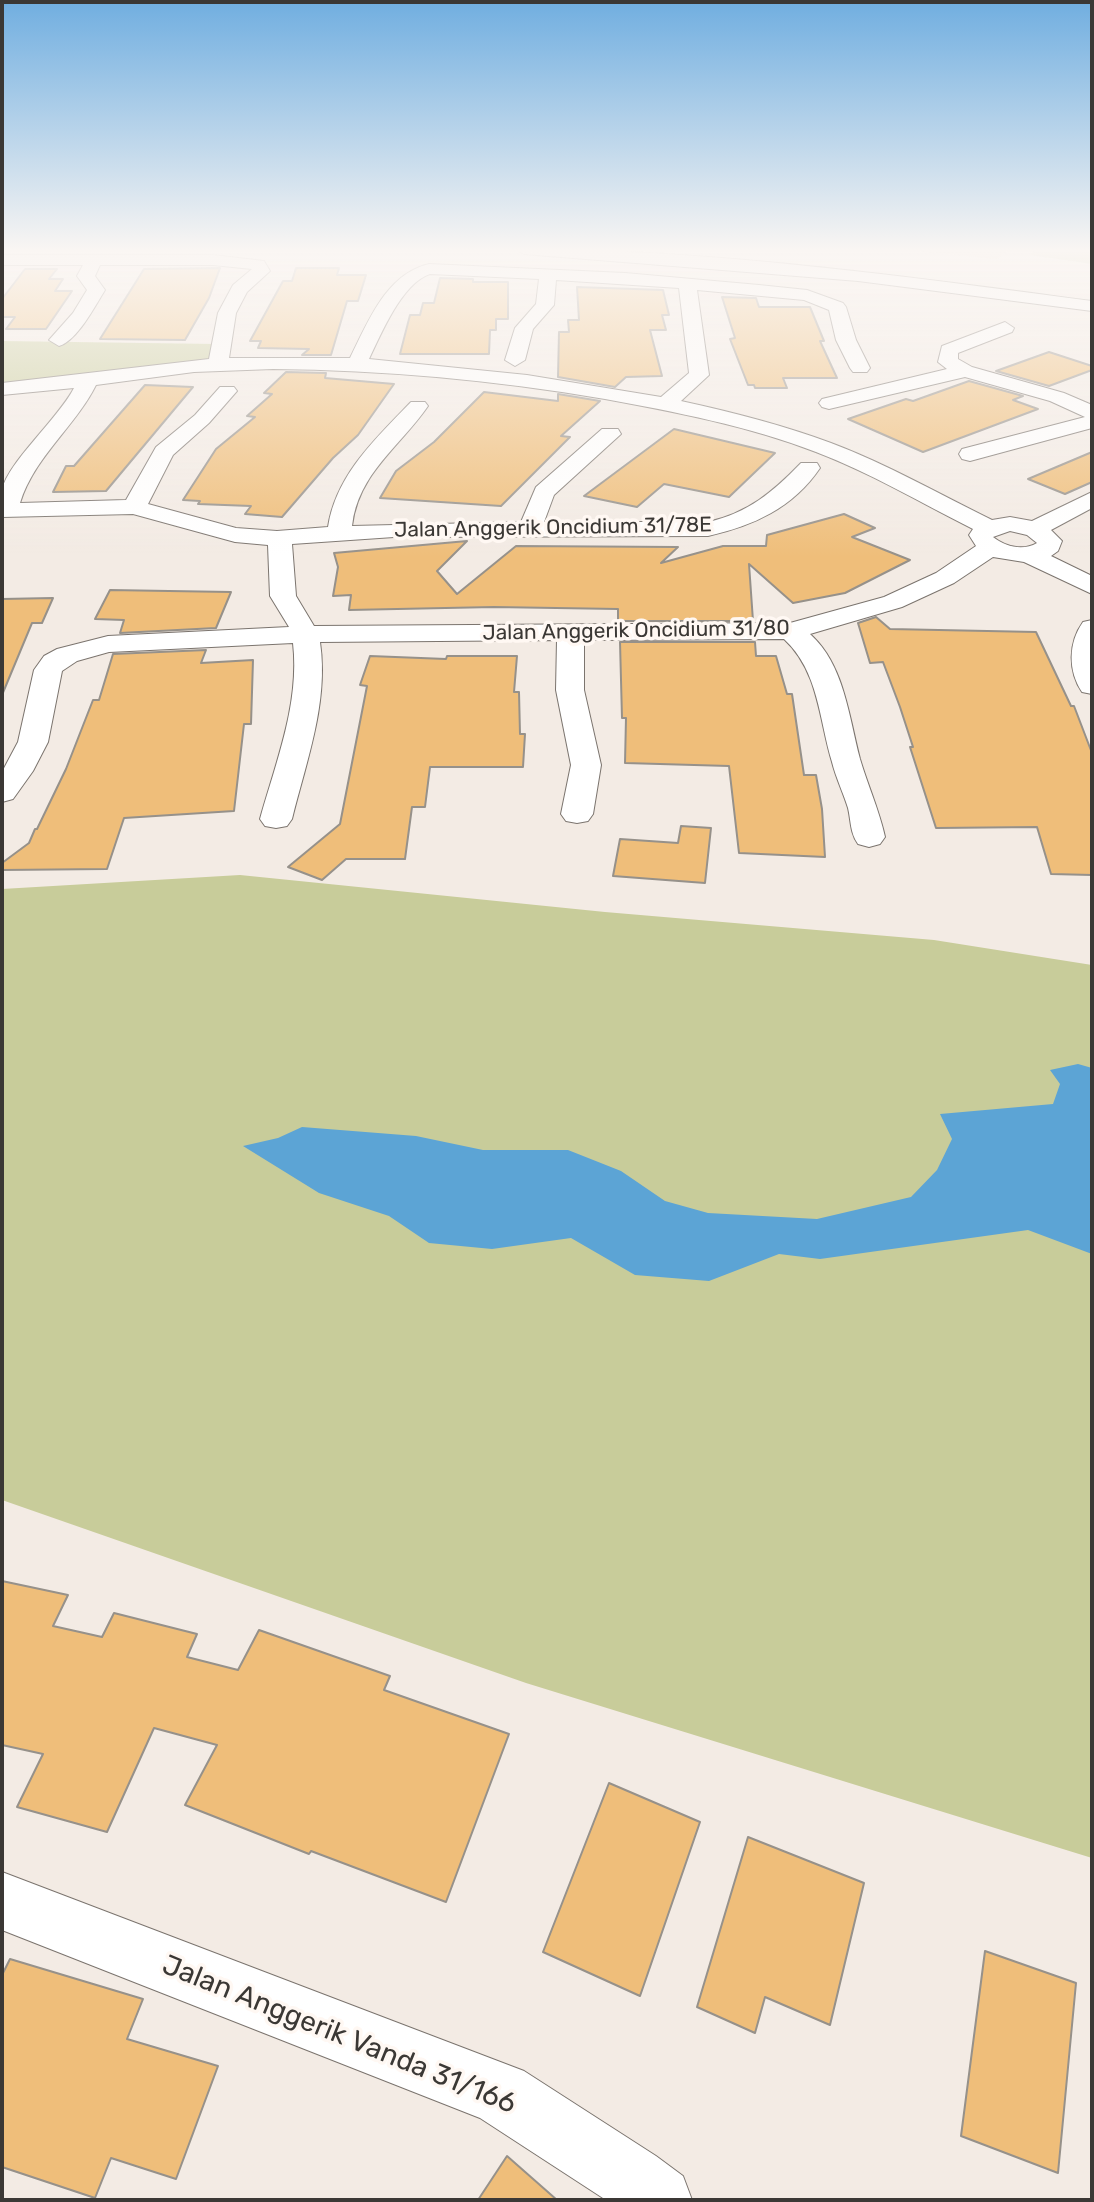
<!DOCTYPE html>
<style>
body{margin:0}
#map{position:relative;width:1094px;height:2202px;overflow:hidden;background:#f3ebe4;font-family:Rubik,sans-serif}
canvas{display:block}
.frame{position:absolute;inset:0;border:4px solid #3b3835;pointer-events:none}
</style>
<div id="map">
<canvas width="1094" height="2202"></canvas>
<div class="frame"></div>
</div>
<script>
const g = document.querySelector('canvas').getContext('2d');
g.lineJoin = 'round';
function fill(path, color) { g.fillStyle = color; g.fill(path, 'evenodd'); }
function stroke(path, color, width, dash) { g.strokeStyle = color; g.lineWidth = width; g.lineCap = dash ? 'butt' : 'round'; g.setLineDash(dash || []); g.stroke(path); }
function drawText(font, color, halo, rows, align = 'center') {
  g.font = font + ' Rubik,sans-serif'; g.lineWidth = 7; g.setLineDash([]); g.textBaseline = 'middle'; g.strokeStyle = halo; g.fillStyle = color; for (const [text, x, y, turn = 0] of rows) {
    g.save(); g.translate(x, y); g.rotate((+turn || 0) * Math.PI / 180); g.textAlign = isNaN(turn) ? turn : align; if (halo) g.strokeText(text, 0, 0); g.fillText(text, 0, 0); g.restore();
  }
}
const education = new Path2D(`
 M 900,249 L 1009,249 L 997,259 Z`);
const green = new Path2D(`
 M 1036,249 L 1092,249 L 1092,264 L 1030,255 Z
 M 2,341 L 218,344 L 208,368 L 109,381 L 2,387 Z
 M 240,875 L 605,912 L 934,940 L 1092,965 L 1092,1858 L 526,1683 L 2,1500 L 2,889 Z`);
const water = new Path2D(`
 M 1078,1064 L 1092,1068 L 1092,1254 L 1028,1230 L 820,1259 L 779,1254 L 709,1281 L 635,1275 L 571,1238 L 492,1249 L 429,1243 L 389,1216 L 319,1193 L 243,1146 L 278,1138 L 302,1127 L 416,1136 L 483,1150 L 568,1150 L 621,1171 L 665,1201 L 708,1213 L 817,1219 L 911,1197 L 937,1170 L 952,1139 L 940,1114 L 1053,1104 L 1060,1084 L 1050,1070 Z`);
const building = new Path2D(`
 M 220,268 L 209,298 L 185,340 L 100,339 L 144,269 Z
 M 296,268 L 339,268 L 337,275 L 366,275 L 358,301 L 347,301 L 331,355 L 302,355 L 309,349 L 258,348 L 261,341 L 250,341 L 283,281 L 292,281 Z
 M 25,269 L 57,269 L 49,279 L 63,279 L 55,291 L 72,291 L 46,329 L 6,329 L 15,317 L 2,317 L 2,299 Z
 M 440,278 L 473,279 L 473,282 L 508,282 L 508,319 L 496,319 L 496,330 L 490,330 L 489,354 L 400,354 L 410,315 L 420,315 L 423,303 L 434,303 Z
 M 577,287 L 663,290 L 669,315 L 662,315 L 666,330 L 650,330 L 662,376 L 626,377 L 615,387 L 558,377 L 559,332 L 569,332 L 568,320 L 579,320 Z
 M 722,297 L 756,298 L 759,307 L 810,307 L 824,341 L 820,341 L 837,378 L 783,378 L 787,388 L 755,388 L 754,385 L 748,385 L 730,339 L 735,338 Z
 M 1049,352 L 1092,366 L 1092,370 L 1049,386 L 996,371 Z
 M 286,372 L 326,373 L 325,378 L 394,384 L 358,435 L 333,458 L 282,517 L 245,514 L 251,506 L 198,504 L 200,501 L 183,500 L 216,449 L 255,417 L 247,416 L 272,394 L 264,393 Z
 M 969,381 L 1023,396 L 1013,400 L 1038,409 L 923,452 L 848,419 L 906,399 L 913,401 Z
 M 145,385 L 193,387 L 106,491 L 53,492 L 66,466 L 74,466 Z
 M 484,392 L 558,401 L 558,394 L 600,401 L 561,436 L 570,437 L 501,506 L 380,498 L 396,471 L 434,442 Z
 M 674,429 L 775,453 L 729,497 L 664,484 L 637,507 L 584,496 Z
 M 1092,452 L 1092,482 L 1065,494 L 1028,479 Z
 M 844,514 L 875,528 L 852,537 L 910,560 L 845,593 L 793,603 L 749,564 L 753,621 L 618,621 L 618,609 L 494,607 L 349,610 L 351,595 L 333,596 L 338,567 L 334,553 L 467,541 L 437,571 L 457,594 L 516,546 L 678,547 L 661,563 L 723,546 L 766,546 L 767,535 Z
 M 110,590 L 169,591 L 231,592 L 216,628 L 120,633 L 124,620 L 95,619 Z
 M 53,598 L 42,623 L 32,623 L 2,695 L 2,599 Z
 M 876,617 L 890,629 L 1036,632 L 1071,706 L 1074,706 L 1092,753 L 1092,875 L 1051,874 L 1037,827 L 936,828 L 910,747 L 913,747 L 900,707 L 883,662 L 870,663 L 858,623 Z
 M 620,642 L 755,642 L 756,656 L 776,656 L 787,694 L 792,694 L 804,775 L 816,775 L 822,809 L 825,857 L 739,853 L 729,766 L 625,763 L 626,718 L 622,718 Z
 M 206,650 L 201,663 L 253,660 L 251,724 L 244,724 L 234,811 L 124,818 L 107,869 L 2,870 L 2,863 L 29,843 L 35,829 L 37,829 L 66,769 L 93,700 L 99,700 L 113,654 Z
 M 370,656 L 446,659 L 447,656 L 517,656 L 514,692 L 519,692 L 520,734 L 525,734 L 523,767 L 430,767 L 425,807 L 412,807 L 405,859 L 346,859 L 322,880 L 288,867 L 340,824 L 367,686 L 360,685 Z
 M 681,826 L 711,828 L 705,883 L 613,876 L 620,839 L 678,843 Z
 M 2,1581 L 68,1595 L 53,1626 L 102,1637 L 114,1613 L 197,1634 L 187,1657 L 238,1670 L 259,1630 L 390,1676 L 384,1690 L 509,1734 L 446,1902 L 311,1851 L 309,1854 L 185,1805 L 217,1745 L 154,1728 L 107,1832 L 17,1807 L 43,1754 L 2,1745 Z
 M 609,1783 L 700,1822 L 640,1996 L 543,1952 Z
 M 748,1837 L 864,1883 L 830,2025 L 765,1997 L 755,2033 L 697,2007 Z
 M 985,1951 L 1076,1983 L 1058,2173 L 961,2136 Z
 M 10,1959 L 143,1999 L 127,2039 L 218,2066 L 176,2179 L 111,2158 L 95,2198 L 2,2167 L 2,1975 Z
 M 507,2156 L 557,2200 L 478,2200 Z`);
const minor = new Path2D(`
 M 2,255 L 213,255 L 264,261 L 270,271 L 247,292 L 236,313 L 229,358 L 350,358 C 368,322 386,274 429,264 L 625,273 L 759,285 L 807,290 L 843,303 L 846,307 L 856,340 L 870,368 L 867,372 L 853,372 L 850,368 L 836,340 L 829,310 L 804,300 L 697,290 L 709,375 L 681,401 C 732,412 783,425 831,443 C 887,464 939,494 992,520 L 1010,517 L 1032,521 L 1092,492 L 1092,508 L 1051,530 L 1062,541 L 1058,551 L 1051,556 L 1092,576 L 1092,594 L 1024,562 L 993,557 L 954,583 L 902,607 L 810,634 C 844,664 849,717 860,759 C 868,786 879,810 885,837 L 880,844 L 869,847 L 858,844 C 850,833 851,820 848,808 C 843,792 836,778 832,762 C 819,720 819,671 784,639 L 584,640 L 584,690 L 601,765 L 593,814 L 588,821 L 577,823 L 566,821 L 561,814 L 571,765 L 556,690 L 557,640 L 320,642 C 329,702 306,762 292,819 L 287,826 L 276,828 L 265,826 L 260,819 C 276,762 300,703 293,643 L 109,652 L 77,661 L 62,671 L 48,742 L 33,771 L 13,799 L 2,802 L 2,772 L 18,742 L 34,670 L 44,656 L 57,649 L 108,636 L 289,627 L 270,596 L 268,545 L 235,542 L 133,514 L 2,517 C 2,509 0,498 2,490 C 8,462 58,419 74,388 L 2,395 L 2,383 L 209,359 L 218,313 L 233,285 L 252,269 L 213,265 L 100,265 L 95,276 L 105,290 C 95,306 77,341 59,346 L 49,340 L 73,313 L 87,290 L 77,276 L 83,265 L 2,265 ZM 430,274 L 539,279 L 536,304 L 515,328 L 505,360 L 515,366 L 525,360 L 533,329 L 554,305 L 556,280 L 679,288 L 689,373 L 661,397 L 527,375 L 369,359 C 381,334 402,283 430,274 ZM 273,369 C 384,370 495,380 605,399 C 676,412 748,426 816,452 C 871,473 921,503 973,529 L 969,535 L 976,546 L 936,573 L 884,597 L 790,623 L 314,626 L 296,596 L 292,544 L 394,537 L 708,536 C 753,526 793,508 820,468 L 817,463 L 801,463 C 773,492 748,513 708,522 L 544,522 L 554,495 L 621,434 L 618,429 L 602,429 L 536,487 L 521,522 L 352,526 C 358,473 400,447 428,406 L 425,402 L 411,402 C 376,438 336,475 328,527 L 277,531 L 236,528 L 148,504 L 173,455 L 209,423 L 237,391 L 234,387 L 220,387 L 195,415 L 156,447 L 126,500 L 20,503 C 34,457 75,427 96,385 L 194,372 ZM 1010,531 L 1027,535 L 1037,543 C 1023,551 1006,547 993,537 Z
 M 1005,322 L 1014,328 L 1012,332 L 958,353 L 958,359 L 972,367 L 1064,393 L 1092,405 L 1092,428 L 970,461 L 962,459 L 959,454 L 962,449 L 1085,417 L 1050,401 L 965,377 L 829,409 L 822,407 L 819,403 L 822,399 L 947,369 L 938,362 L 942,346 Z
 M 1092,620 L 1092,694 L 1082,692 C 1068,671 1068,643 1083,622 Z
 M 2,1872 L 524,2071 L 656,2156 L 683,2176 L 692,2200 L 606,2200 L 480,2118 L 2,1930 Z`);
const major = new Path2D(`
 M 516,249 C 708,249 901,276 1092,301 L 1092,311 L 858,281 L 524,254 Z`);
const farStreetnames = [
 ["Jalan Anggerik Oncidium 31/78E",553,528,-1],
 ["Jalan Anggerik Oncidium 31/80",636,631,-1]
];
const nearStreetnames = [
 ["Jalan Anggerik Vanda 31/166",339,2035,22]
];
fill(education, '#f0e0ce');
fill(green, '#c8cc9a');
fill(water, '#5ca4d5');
fill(building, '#efbe7a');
stroke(building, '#96918a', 2);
stroke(minor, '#7b746e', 2);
stroke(major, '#7b746e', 2);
fill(minor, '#fff');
fill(major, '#fff');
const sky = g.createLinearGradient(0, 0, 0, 557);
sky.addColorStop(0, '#70aee0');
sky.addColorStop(0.45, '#faf6f3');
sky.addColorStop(1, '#faf6f300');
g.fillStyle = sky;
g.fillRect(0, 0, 1094, 557);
drawText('21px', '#3b3835', '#fff8f3', farStreetnames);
drawText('28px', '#3b3835', '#fff8f3', nearStreetnames);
</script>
